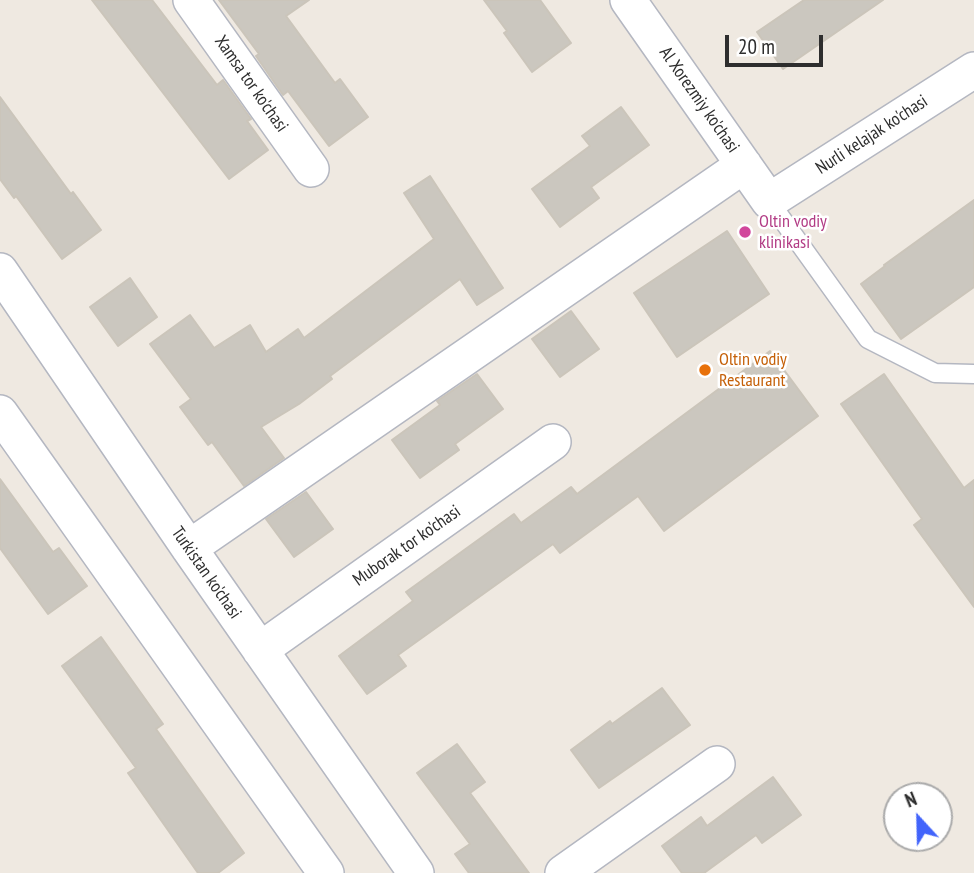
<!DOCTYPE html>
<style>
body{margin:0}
#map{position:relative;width:974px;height:873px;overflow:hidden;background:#efe9e1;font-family:"PT Sans Narrow",sans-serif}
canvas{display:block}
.north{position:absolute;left:883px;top:782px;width:70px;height:70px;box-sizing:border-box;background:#fff;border:2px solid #ababab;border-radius:50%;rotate:338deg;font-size:19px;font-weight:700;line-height:28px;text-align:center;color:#2e2e2e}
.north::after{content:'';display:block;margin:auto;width:24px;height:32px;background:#4264fb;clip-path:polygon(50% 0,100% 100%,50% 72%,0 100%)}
.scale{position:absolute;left:725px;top:35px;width:98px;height:32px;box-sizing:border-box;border:4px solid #2e2e2e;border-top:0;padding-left:9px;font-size:21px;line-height:24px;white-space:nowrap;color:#2e2e2e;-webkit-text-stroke:5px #fff;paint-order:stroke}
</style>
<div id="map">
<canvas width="974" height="873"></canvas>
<div class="north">N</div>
<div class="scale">20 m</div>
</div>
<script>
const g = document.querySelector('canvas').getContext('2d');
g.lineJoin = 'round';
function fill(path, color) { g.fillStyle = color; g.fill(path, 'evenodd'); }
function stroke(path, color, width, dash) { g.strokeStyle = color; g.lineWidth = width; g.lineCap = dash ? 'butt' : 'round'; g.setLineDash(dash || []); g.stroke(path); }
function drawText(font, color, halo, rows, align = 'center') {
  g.font = font + ' "PT Sans Narrow",sans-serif'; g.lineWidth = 5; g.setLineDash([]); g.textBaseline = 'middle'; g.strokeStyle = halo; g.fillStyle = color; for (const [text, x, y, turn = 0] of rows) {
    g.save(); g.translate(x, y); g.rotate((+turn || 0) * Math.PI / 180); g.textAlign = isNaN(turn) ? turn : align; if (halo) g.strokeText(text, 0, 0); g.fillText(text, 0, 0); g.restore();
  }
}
const building = new Path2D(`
 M 92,0 L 152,0 L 217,85 L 223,80 L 251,119 L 247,121 L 268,150 L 229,179 Z
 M 219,0 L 309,0 L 286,16 L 335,83 L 340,79 L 368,117 L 329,146 L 288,91 L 283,95 L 256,56 L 259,54 Z
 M 484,0 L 540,0 L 571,43 L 532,72 L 504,33 L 507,31 Z
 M 804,0 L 883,0 L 783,69 L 757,32 Z
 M 0,97 L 71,194 L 73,192 L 101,230 L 62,259 L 16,196 L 14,198 L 0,179 Z
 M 621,107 L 649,145 L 591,187 L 599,198 L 560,227 L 532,189 L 590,146 L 582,136 Z
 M 430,176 L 503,288 L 477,305 L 460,279 L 330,376 L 332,379 L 299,404 L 261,427 L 284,458 L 244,486 L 212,442 L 208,445 L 180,407 L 191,399 L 150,344 L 190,315 L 214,348 L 250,325 L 266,352 L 298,329 L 304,338 L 434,239 L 404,193 Z
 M 974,200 L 974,287 L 901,339 L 861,284 L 885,266 L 884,265 Z
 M 727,231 L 769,294 L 677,357 L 634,293 Z
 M 130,278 L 157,317 L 118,346 L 90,307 Z
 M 571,311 L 599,349 L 560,377 L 532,339 Z
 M 770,351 L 818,416 L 664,531 L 638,496 L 560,553 L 553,544 L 398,655 L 406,666 L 367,694 L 339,656 L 413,601 L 406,592 L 514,514 L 521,523 L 571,487 L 577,494 Z
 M 477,374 L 503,409 L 455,444 L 459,450 L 420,478 L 392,440 L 440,405 L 437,401 Z
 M 884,374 L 964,488 L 974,480 L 974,607 L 914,525 L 922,519 L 841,404 Z
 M 0,479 L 53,552 L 59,548 L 87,586 L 48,614 L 0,548 Z
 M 306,492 L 333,529 L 294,557 L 266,519 Z
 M 101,637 L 163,724 L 156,729 L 244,853 L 218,873 L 198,873 L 128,773 L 136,768 L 62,666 Z
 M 662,688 L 690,725 L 599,788 L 571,750 L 610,721 L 612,724 Z
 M 457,744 L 485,782 L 470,793 L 529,873 L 469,873 L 455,854 L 470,844 L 417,773 Z
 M 773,777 L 801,815 L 762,843 L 756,835 L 704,873 L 682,873 L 662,846 L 701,817 L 707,826 Z`);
const lane = new Path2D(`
 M 769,201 L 868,339 L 935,373 L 974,374`);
const street = new Path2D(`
 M 191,0 L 311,169
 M 628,0 L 769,201 L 974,70
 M 0,271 L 189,548 L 416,873
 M 0,413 L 326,873
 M 189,548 L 744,165
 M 260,650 L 553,442
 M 563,873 L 717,764`);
const markers = [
 [745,232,7,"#d1479c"],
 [705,370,7,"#e8710a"]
];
const streetNames = [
 ["Xamsa tor ko'chasi",251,84,55],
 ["Al Xorezmiy ko'chasi",699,100,55],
 ["Nurli kelajak ko'chasi",872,135,-33],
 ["Muborak tor ko'chasi",407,546,-35],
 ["Turkistan ko'chasi",206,573,55]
];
const hotelNames = [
 ["Oltin vodiy",759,222],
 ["klinikasi",759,243]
];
const foodNames = [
 ["Oltin vodiy",719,360],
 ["Restaurant",719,381]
];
fill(building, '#cbc7bf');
stroke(building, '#cbc5ba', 2);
stroke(lane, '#b4b7c1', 21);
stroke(street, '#b4b7c1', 38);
stroke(lane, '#fff', 18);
stroke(street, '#fff', 35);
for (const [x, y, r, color] of markers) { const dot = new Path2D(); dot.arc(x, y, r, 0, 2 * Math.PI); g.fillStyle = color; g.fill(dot); stroke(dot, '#fff', 2.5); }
drawText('18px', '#2e2e2e', '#fff', streetNames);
drawText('18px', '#b23c85', '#fff', hotelNames, 'left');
drawText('18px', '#c56008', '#fff', foodNames, 'left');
</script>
